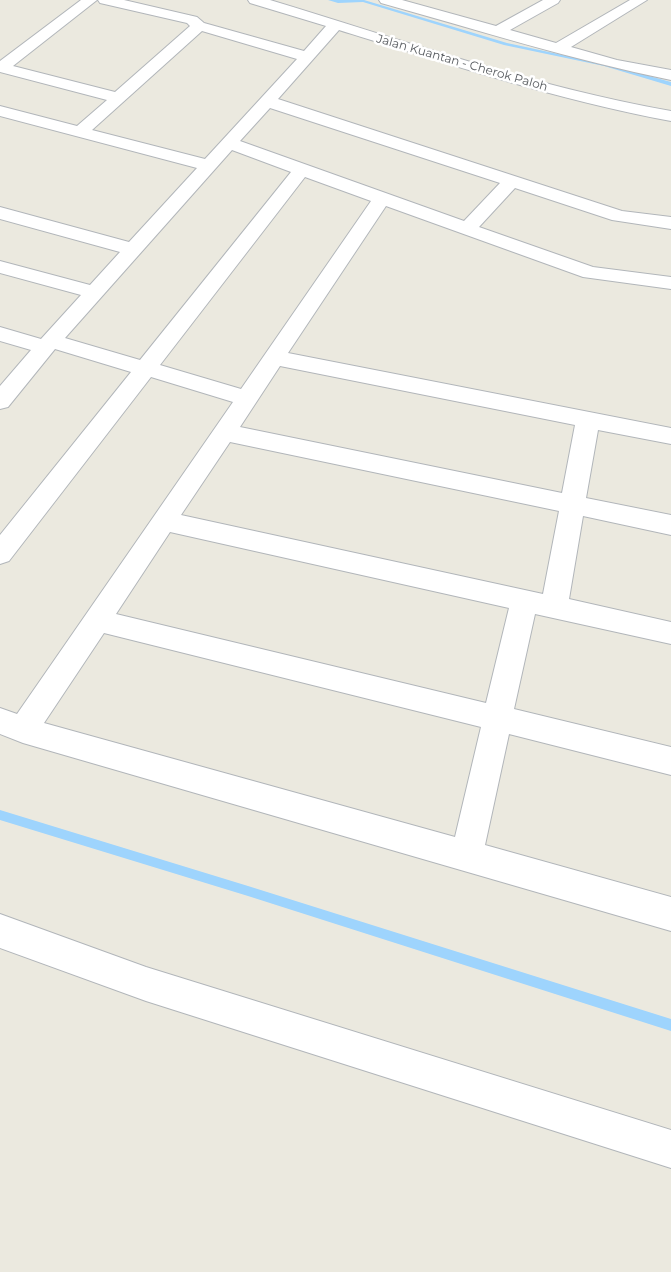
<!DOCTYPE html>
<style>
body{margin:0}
canvas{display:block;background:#ebe9df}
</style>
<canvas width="671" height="1272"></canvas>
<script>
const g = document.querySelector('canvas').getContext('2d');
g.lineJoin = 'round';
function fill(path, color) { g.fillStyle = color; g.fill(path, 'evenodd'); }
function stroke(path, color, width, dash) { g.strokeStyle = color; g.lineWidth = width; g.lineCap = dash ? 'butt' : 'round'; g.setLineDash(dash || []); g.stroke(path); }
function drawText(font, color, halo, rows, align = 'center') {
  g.font = font + ' Montserrat,sans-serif'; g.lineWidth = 5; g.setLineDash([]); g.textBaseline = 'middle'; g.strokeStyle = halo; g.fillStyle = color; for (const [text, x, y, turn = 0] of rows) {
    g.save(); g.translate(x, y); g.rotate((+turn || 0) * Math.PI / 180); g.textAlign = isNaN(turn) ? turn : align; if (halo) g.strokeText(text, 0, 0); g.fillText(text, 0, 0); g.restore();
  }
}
const stream = new Path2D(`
 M 328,0 L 364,0 L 507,43 L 605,64 L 671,82 L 671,86 L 604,66 L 504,45 L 363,2 L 338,3 Z
 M 0,810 L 248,886 L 671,1019 L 671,1031 L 248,896 L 0,820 Z`);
const minor = new Path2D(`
 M 81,0 L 97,0 L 13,66 L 115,92 L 190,26 L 187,23 L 100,3 L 98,0 L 124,0 L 197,17 L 204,23 L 304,51 L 326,26 L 250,3 L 248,0 L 270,0 C 402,40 535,87 671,111 L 671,121 C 558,100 449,64 339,30 L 278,99 L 622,211 L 671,217 L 671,229 L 612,220 L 515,188 L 479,227 L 593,267 L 671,277 L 671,289 L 583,277 L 386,206 L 288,353 L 671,428 L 671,444 L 598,430 L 586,498 L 671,515 L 671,535 L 583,516 L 569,599 L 671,622 L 671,644 L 535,614 L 514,709 L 671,747 L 671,775 L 509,734 L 485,845 L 671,897 L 671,931 L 23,743 L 0,734 L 0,708 L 17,714 L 233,402 L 151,377 L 9,561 L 0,564 L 0,535 L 131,372 L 55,349 L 8,407 L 0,409 L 0,386 L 31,350 L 0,341 L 0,327 L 41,339 L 81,295 L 0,273 L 0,261 L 90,285 L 120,252 L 0,219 L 0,207 L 129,242 L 197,168 L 0,116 L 0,106 L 77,126 L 107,100 L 0,72 L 0,61 ZM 202,31 L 297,59 L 205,159 L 92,130 ZM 270,108 L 500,183 L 464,221 L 240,141 ZM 232,150 L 291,172 L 140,360 L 65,338 ZM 305,177 L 371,201 L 241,389 L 160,365 ZM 280,366 L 575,425 L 562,493 L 240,427 ZM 230,442 L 559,511 L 543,594 L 181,515 ZM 170,532 L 509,608 L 486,703 L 116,614 ZM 104,633 L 481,727 L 455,837 L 44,723 Z
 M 379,0 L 402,0 L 496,26 L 543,0 L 560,0 L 558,3 L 510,30 L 556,43 L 630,0 L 647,0 L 571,47 L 617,60 L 671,70 L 671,80 C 572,60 478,30 381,3 Z
 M 0,914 L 146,967 L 671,1130 L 671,1168 L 146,1001 L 0,948 Z`);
const farStreetnames = [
 ["Jalan Kuantan - Cherok Paloh",462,63,16]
];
fill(stream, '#9ed4fd');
stroke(minor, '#b2b6ba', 2);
fill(minor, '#fff');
drawText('12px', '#585c60', '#fff', farStreetnames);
</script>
